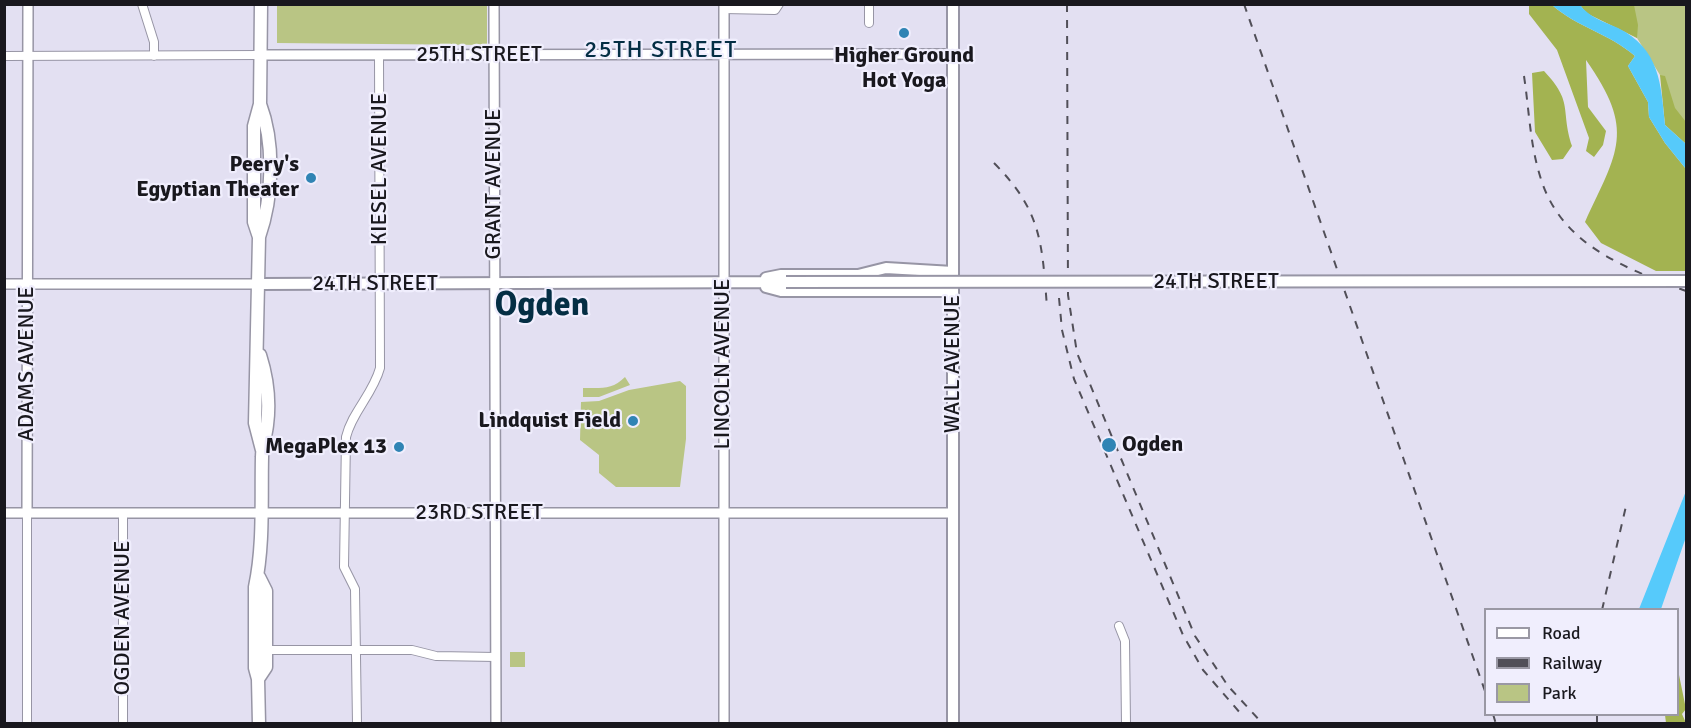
<!DOCTYPE html>
<style>
body{margin:0}
#map{position:relative;width:1691px;height:728px;overflow:hidden;background:#e3e0f2;font-family:Signika,sans-serif}
canvas{display:block}
.frame{position:absolute;inset:0;border:6px solid #19181e;pointer-events:none}
.legend{position:absolute;left:1484px;top:608px;width:195px;height:108px;box-sizing:border-box;background:#f0eefd;border:2px solid #9a98a4;margin:0;padding:8px 10px;list-style:none;font-size:18px;color:#19181e}
.legend li{display:flex;align-items:center;gap:12px;height:30px}
.legend b{width:30px;border:2px solid #9a98a4}
</style>
<div id="map">
<canvas width="1691" height="728"></canvas>
<div class="frame"></div>
<ul class="legend">
<li><b style="height:8px;background:#fff"></b>Road</li>
<li><b style="height:8px;background:#514f58"></b>Railway</li>
<li><b style="height:16px;background:#b9c584"></b>Park</li>
</ul>
</div>
<script>
const g = document.querySelector('canvas').getContext('2d');
g.lineJoin = 'round';
function fill(path, color) { g.fillStyle = color; g.fill(path, 'evenodd'); }
function stroke(path, color, width, dash) { g.strokeStyle = color; g.lineWidth = width; g.lineCap = dash ? 'butt' : 'round'; g.setLineDash(dash || []); g.stroke(path); }
function drawText(font, color, halo, rows, align = 'center') {
  g.font = font + ' Signika,sans-serif'; g.lineWidth = 4.5; g.setLineDash([]); g.textBaseline = 'middle'; g.strokeStyle = halo; g.fillStyle = color; for (const [text, x, y, turn = 0] of rows) {
    g.save(); g.translate(x, y); g.rotate((+turn || 0) * Math.PI / 180); g.textAlign = isNaN(turn) ? turn : align; if (halo) g.strokeText(text, 0, 0); g.fillText(text, 0, 0); g.restore();
  }
}
const green = new Path2D(`
 M 277,5 L 487,5 L 487,45 L 277,43 Z
 M 1580,5 L 1686,5 L 1686,144 L 1660,75 L 1637,38 Z
 M 625,377 L 630,385 L 599,397 L 583,397 L 583,388 C 601,388 612,390 625,377 Z
 M 680,381 L 686,386 L 686,439 L 680,487 L 616,487 L 599,473 L 599,455 L 580,440 L 581,402 L 599,401 L 629,390 Z
 M 510,652 L 525,652 L 525,667 L 510,667 Z`);
const forest = new Path2D(`
 M 1529,5 L 1552,5 C 1577,27 1610,34 1635,56 L 1628,66 L 1648,102 L 1649,117 L 1665,143 L 1686,169 L 1686,271 L 1656,271 L 1601,243 L 1585,222 C 1618,151 1636,131 1586,60 L 1588,107 L 1606,131 L 1603,145 L 1594,157 L 1586,151 L 1589,138 L 1557,50 L 1529,14 Z
 M 1580,5 L 1634,5 L 1638,25 L 1637,38 L 1586,13 Z
 M 1544,71 C 1574,103 1560,108 1572,146 L 1563,159 L 1552,160 L 1535,132 L 1532,73 Z
 M 1660,75 L 1665,76 L 1675,108 L 1686,122 L 1686,144 L 1665,125 Z
 M 1678,670 L 1686,709 L 1682,714 L 1686,723 L 1666,723 L 1665,715 L 1678,714 Z`);
const water = new Path2D(`
 M 1552,5 L 1580,5 C 1589,17 1604,22 1618,28 C 1660,49 1661,84 1665,125 L 1686,144 L 1686,169 L 1665,143 L 1649,117 L 1648,102 L 1628,66 L 1635,56 C 1610,34 1577,27 1552,5 Z
 M 1686,491 L 1686,537 L 1661,609 L 1639,609 Z`);
const minor = new Path2D(`
 M 142,4 L 154,42 L 154,56
 M 724,9 L 775,10 L 779,4
 M 869,23 L 869,4
 M 4,56 L 261,55
 M 1119,626 L 1125,641 L 1126,724
 M 266,650 L 412,650 L 436,656 L 496,657
 M 27,724 L 27,513
 M 123,724 L 123,513
 M 357,724 L 355,589 L 344,567 L 346,437 C 352,412 373,394 380,368 L 379,55`);
const tertiary = new Path2D(`
 M 494,4 L 496,724
 M 261,55 L 953,54
 M 4,284 L 259,284
 M 4,513 L 953,513
 M 27,513 L 28,4
 M 724,724 L 724,4`);
const secondary = new Path2D(`
 M 953,4 L 953,724
 M 766,278 L 781,275 L 858,275 L 886,268 L 953,272
 M 259,284 L 786,282
 M 766,287 L 781,291 L 953,291`);
const primary = new Path2D(`
 M 261,4 L 260,104 L 254,126 L 254,222 L 259,237 L 255,423 L 262,450
 M 259,237 C 273,197 275,144 260,104
 M 258,679 L 266,667 L 266,591 L 259,577
 M 259,724 L 258,679 L 255,668 L 255,587 C 264,545 261,500 262,457 C 262,446 266,435 267,425 C 270,402 267,377 260,355`);
const rail = new Path2D(`
 M 1067,4 L 1068,295 L 1077,353 L 1195,636 L 1228,686 L 1263,724
 M 1244,4 L 1486,694
 M 1524,76 C 1529,109 1530,144 1540,176 C 1560,245 1625,268 1686,291
 M 994,163 C 1042,211 1042,244 1047,307
 M 1059,298 L 1062,330 L 1074,379 L 1183,635 L 1203,670 L 1241,714
 M 1602,610 L 1626,506
 M 1493,714 L 1496,724
 M 1597,714 L 1597,724`);
const secondaryBridge = new Path2D(`
 M 786,282 L 1686,281`);
const markers = [
 [904,33,6,"#3084b4"],
 [311,178,6,"#3084b4"],
 [633,421,6,"#3084b4"],
 [1109,445,8,"#3084b4"],
 [399,447,6,"#3084b4"]
];
const streetNames = [
 ["25TH STREET",479,55],
 ["KIESEL AVENUE",380,169,-90],
 ["GRANT AVENUE",494,184,-90],
 ["24TH STREET",1216,282],
 ["24TH STREET",375,284],
 ["ADAMS AVENUE",27,364,-90],
 ["LINCOLN AVENUE",723,364,-90],
 ["WALL AVENUE",953,364,-90],
 ["23RD STREET",479,513],
 ["OGDEN AVENUE",123,618,-90]
];
const poiNames = [
 ["Higher Ground",904,56,"center"],
 ["Hot Yoga",904,81,"center"],
 ["Peery's",299,165],
 ["Egyptian Theater",299,190],
 ["Lindquist Field",621,421],
 ["Ogden",1122,445,"left"],
 ["MegaPlex 13",387,447]
];
const neighbourhoodNames = [
 ["25TH STREET",661,51]
];
const townNames = [
 ["Ogden",542,306]
];
fill(green, '#b9c584');
fill(forest, '#a3b351');
fill(water, '#56cafb');
stroke(minor, '#9795a5', 10);
stroke(tertiary, '#9795a5', 12);
stroke(secondary, '#9795a5', 14);
stroke(primary, '#9795a5', 15);
stroke(minor, '#fff', 8);
stroke(tertiary, '#fff', 9);
stroke(secondary, '#fff', 10);
stroke(primary, '#fff', 12);
stroke(rail, '#514f58', 2, [8, 8]);
stroke(secondaryBridge, '#9795a5', 14, []);
stroke(secondaryBridge, '#fff', 10);
for (const [x, y, r, color] of markers) { const dot = new Path2D(); dot.arc(x, y, r, 0, 2 * Math.PI); g.fillStyle = color; g.fill(dot); stroke(dot, '#f0eefd', 2); }
drawText('22px', '#19181e', '#f0eefd', streetNames);
drawText('bold 22px', '#19181e', '#f0eefd', poiNames, 'right');
g.letterSpacing = '1.5px';
drawText('24px', '#042e44', '#f0eefd', neighbourhoodNames);
g.letterSpacing = '0px';
drawText('bold 34px', '#042e44', '#f0eefd', townNames);
</script>
